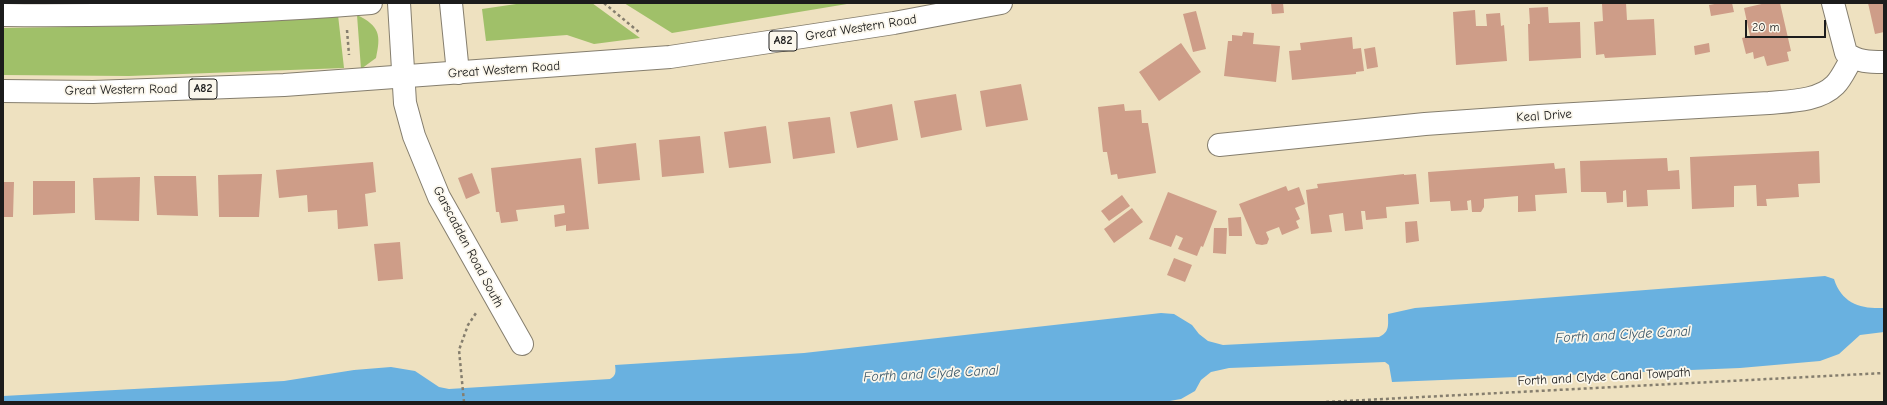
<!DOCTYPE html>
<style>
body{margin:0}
#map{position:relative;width:1887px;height:405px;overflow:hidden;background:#eee1c0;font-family:"Comic Neue",sans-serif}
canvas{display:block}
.frame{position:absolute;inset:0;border:4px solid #1c1c1c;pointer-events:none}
.scale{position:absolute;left:1745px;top:20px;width:81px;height:18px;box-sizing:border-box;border:2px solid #1c1c1c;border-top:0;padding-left:5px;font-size:12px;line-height:14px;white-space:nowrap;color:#1c1c1c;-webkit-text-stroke:3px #fbf7ec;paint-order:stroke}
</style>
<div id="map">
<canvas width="1887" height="405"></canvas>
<div class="frame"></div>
<div class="scale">20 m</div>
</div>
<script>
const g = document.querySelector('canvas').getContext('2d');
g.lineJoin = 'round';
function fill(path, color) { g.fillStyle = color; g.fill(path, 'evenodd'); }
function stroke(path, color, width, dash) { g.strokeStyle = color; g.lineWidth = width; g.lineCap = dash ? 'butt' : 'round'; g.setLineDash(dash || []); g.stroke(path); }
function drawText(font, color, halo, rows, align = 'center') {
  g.font = font + ' "Comic Neue",sans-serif'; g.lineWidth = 3.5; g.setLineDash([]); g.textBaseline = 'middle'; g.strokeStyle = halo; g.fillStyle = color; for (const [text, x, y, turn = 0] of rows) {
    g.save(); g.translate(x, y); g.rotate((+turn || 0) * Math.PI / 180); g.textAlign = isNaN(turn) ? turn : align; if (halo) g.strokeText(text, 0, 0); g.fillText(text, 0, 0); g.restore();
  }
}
const green = new Path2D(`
 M 523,3 L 592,3 L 640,38 L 594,44 L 567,35 L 486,41 L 482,9 Z
 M 624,3 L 853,3 L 672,33 Z
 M 338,15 L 344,68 L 129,76 L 3,75 L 3,28 L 199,25 Z
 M 357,15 C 380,26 381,35 376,58 L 361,69 Z`);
const water = new Path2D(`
 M 1825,276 L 1834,279 C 1842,304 1861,309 1884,308 L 1884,332 L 1860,335 L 1839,354 L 1820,361 L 1740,368 L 1392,382 L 1389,365 L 1385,362 L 1229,368 L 1211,372 L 1201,380 L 1195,391 L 1181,399 L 1164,402 L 3,402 L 3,396 L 284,381 L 354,370 L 391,367 L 415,371 L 439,387 L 449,389 L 610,379 C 616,376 616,372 615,365 L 804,353 L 1161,313 L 1174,314 L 1192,325 L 1199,334 L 1208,341 L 1223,345 L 1379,337 C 1390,332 1388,325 1388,314 L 1415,308 Z`);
const building = new Path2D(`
 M 1271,3 L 1283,3 L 1284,13 L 1272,14 Z
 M 1626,3 L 1627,20 L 1654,19 L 1656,55 L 1605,58 L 1604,54 L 1596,55 L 1594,22 L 1603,21 L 1602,4 Z
 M 1720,3 L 1732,3 L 1734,12 L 1711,16 L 1709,5 Z
 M 1766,3 L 1780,3 L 1791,51 L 1787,52 L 1789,61 L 1767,66 L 1764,56 L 1754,59 L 1753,52 L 1746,54 L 1742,38 L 1750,36 L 1744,8 Z
 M 1868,3 L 1884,3 L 1884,32 L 1875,34 Z
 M 1548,7 L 1549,23 L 1580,22 L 1581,58 L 1529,61 L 1528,24 L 1530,24 L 1529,8 Z
 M 1475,10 L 1476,26 L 1487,26 L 1486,14 L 1500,13 L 1501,26 L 1504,25 L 1507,61 L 1456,65 L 1453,12 Z
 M 1196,11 L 1206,49 L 1193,52 L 1183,14 Z
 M 1243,32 L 1254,33 L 1253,44 L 1280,46 L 1276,82 L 1224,76 L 1228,41 L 1232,41 L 1232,35 L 1242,36 Z
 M 1352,37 L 1353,49 L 1361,48 L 1364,71 L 1356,72 L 1356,74 L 1292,80 L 1289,51 L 1301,50 L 1300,43 Z
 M 1181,43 L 1201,72 L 1159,101 L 1139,72 Z
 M 1709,43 L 1710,52 L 1695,55 L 1694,46 Z
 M 1375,47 L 1378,67 L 1367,69 L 1364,49 Z
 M 1021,84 L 1028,120 L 986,127 L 980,91 Z
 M 956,94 L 962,130 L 921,138 L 914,101 Z
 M 892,104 L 898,140 L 857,148 L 850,112 Z
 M 1124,104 L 1125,111 L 1141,110 L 1142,123 L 1148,123 L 1156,173 L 1118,179 L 1117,174 L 1111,175 L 1107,152 L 1103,152 L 1098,107 Z
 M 830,117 L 835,153 L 793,159 L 788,122 Z
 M 766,126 L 771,163 L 729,168 L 724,132 Z
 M 700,136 L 704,173 L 662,177 L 659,140 Z
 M 636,143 L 640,180 L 598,184 L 595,148 Z
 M 1819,151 L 1820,183 L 1798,184 L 1799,197 L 1766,199 L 1767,206 L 1757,206 L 1756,185 L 1734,186 L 1734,207 L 1692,209 L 1690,157 Z
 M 581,158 L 589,229 L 566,231 L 566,225 L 555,227 L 554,215 L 565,213 L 564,205 L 516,210 L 518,221 L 501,223 L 499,212 L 496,212 L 491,168 Z
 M 1667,158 L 1668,171 L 1679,170 L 1680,189 L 1647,190 L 1648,206 L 1627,207 L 1626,190 L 1623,191 L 1623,202 L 1607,203 L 1606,192 L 1581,192 L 1580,161 Z
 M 373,162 L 376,192 L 365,194 L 368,226 L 338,229 L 337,210 L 308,212 L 307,195 L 279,198 L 276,170 Z
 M 1554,163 L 1555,169 L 1565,168 L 1567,193 L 1535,195 L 1536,211 L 1518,212 L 1518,196 L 1484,199 L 1484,207 L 1481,212 L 1472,212 L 1471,200 L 1467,201 L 1468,210 L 1451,211 L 1450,201 L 1430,202 L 1428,172 Z
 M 472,173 L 480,193 L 466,199 L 458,178 Z
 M 262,174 L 259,217 L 219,217 L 218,175 Z
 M 1404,174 L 1404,175 L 1416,174 L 1419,204 L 1386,207 L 1387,218 L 1366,220 L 1365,211 L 1361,211 L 1363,229 L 1345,231 L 1343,213 L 1329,215 L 1332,232 L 1311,234 L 1306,190 L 1318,188 L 1317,184 Z
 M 154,176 L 196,176 L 198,216 L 157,215 Z
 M 140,177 L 139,221 L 95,220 L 93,178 Z
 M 33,181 L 75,181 L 75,213 L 33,215 Z
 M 3,182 L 14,182 L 13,217 L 3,217 Z
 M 1286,186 L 1288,191 L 1299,187 L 1305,204 L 1295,208 L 1300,219 L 1296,221 L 1299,228 L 1282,235 L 1279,227 L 1266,232 L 1269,239 L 1267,244 L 1262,245 L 1256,244 L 1239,204 Z
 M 1168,192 L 1217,211 L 1203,247 L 1201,246 L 1197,256 L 1178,249 L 1183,238 L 1176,235 L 1171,247 L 1149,239 Z
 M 1122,195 L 1130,206 L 1109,221 L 1101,211 Z
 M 1132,208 L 1143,222 L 1114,243 L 1104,229 Z
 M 1241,217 L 1242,236 L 1229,236 L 1228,218 Z
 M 1417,221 L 1419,241 L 1406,243 L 1405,222 Z
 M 1214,228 L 1227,228 L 1226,254 L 1213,253 Z
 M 400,242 L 403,279 L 378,281 L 374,244 Z
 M 1174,258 L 1192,265 L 1185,282 L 1167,275 Z`);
const path = new Path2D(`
 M 604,3 L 640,33
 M 347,30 L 349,55
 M 464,402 L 459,350 L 468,325 L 476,313
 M 1326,402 L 1884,373`);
const minor = new Path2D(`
 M 399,3 L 405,103 L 414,136 L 439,197 L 522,344
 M 451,3 L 458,73
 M 1833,3 L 1846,53 C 1857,62 1870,62 1884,62
 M 1219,145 L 1425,124 L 1539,116 L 1769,103 C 1791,101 1819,101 1835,85 C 1842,78 1847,66 1852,58`);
const major = new Path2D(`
 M 3,15 C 126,16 248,13 371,3
 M 3,91 L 93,92 L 284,85 L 670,57 L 894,23 L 1001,3`);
const shields = [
 [783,41,28],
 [203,89,28]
];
const shieldNames = [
 ["A82",783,41],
 ["A82",203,89]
];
const streetNames = [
 ["Great Western Road",861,28,-9],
 ["Great Western Road",504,70,-4],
 ["Great Western Road",121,90,-1],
 ["Keal Drive",1544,116,-4],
 ["Garscadden Road South",468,247,62],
 ["Forth and Clyde Canal Towpath",1604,377,-3]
];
const waterNames = [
 ["Forth and Clyde Canal",1623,335,-3],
 ["Forth and Clyde Canal",931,374,-3]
];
fill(green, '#a0c069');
fill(water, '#69b1e0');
fill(building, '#ce9d88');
stroke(minor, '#857e6e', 24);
stroke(major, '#857e6e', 24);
stroke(path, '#857e6e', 2.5, [3, 3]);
stroke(minor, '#fff', 22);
stroke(major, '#fff', 22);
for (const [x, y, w] of shields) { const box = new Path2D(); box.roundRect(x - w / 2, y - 10, w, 20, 3); g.fillStyle = '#fbf7ec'; g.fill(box); stroke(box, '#1c1c1c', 1); }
drawText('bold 12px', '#1c1c1c', null, shieldNames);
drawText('13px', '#1c1c1c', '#fbf7ec', streetNames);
drawText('italic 14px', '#3b586a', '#fbf7ec', waterNames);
</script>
